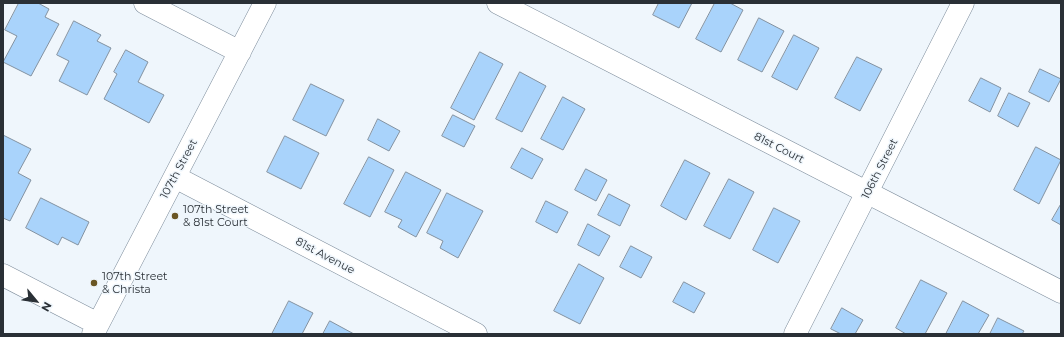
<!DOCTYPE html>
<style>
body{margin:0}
#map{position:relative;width:1064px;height:337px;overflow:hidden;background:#eff6fc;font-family:Montserrat,sans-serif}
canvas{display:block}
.frame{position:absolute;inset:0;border:4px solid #2a3036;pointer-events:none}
.north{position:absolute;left:16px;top:281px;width:40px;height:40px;-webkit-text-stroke:3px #eff6fc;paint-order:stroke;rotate:119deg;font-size:11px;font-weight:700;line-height:16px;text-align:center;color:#2a3036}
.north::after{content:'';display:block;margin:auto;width:14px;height:18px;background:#2a3036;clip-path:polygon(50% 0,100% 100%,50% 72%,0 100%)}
</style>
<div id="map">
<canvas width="1064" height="337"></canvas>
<div class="frame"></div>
<div class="north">N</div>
</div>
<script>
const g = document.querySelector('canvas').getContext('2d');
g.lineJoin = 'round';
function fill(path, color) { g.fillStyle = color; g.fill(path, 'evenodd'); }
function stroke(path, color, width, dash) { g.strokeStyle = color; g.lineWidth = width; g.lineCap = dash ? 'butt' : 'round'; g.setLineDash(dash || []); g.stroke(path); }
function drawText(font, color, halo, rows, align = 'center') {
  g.font = font + ' Montserrat,sans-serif'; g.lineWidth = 3; g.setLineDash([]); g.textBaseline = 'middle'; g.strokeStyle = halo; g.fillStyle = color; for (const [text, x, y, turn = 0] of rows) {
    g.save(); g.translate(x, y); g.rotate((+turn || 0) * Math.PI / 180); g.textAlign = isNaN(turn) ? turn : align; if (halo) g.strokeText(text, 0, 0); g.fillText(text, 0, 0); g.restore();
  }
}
const building = new Path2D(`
 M 19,3 L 38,3 L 49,9 L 45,17 L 59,24 L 31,76 L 3,62 L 17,36 L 5,30 Z
 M 659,3 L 692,3 L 679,28 L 653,15 Z
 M 715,3 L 730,3 L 743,10 L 721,52 L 696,39 Z
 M 759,18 L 784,31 L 762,72 L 738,60 Z
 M 74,21 L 101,35 L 97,41 L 111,48 L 87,95 L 59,81 L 69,61 L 57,55 Z
 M 794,35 L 819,48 L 797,90 L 772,77 Z
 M 126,50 L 148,62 L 138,82 L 164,95 L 149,123 L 104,99 L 117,74 L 114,72 Z
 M 480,52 L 503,64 L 474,120 L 451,108 Z
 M 857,57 L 882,69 L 860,111 L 835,98 Z
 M 1040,69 L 1061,79 L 1049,102 L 1029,92 Z
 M 520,72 L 546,86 L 522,132 L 496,119 Z
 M 981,78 L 1001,88 L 990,112 L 969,101 Z
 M 311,84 L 344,100 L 326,136 L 293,120 Z
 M 1009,93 L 1030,103 L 1018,127 L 998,116 Z
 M 563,97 L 585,109 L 563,150 L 541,139 Z
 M 453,115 L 475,126 L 464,147 L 442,136 Z
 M 378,119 L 400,131 L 389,151 L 368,140 Z
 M 3,135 L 31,149 L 18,173 L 31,180 L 10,221 L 3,218 Z
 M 285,136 L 319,153 L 301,189 L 267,172 Z
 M 1036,147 L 1061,160 L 1039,204 L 1014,190 Z
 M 522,148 L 543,159 L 532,179 L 511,168 Z
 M 369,157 L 394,170 L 370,217 L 344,204 Z
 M 685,160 L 710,173 L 686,220 L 661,206 Z
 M 586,169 L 607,180 L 596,201 L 575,190 Z
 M 406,172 L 441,190 L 416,237 L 398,227 L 402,220 L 385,212 Z
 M 729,179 L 754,192 L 730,239 L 704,226 Z
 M 447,193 L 483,211 L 458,258 L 440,248 L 443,241 L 427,233 Z
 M 609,194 L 630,205 L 620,226 L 598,215 Z
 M 41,198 L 89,222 L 78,245 L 62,237 L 58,245 L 26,228 Z
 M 546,201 L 568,212 L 557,233 L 536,222 Z
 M 1061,204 L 1061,225 L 1052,220 Z
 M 774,208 L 800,221 L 778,263 L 753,250 Z
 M 588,224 L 610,236 L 599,256 L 578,245 Z
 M 631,246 L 652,257 L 641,278 L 620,267 Z
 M 579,264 L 604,278 L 580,324 L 554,311 Z
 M 921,280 L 947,293 L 925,334 L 906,334 L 896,328 Z
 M 684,282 L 705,293 L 694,313 L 673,302 Z
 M 289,301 L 313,313 L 302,334 L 272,334 Z
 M 963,301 L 989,315 L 978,334 L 946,334 Z
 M 842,308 L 863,320 L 855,334 L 841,334 L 831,329 Z
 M 998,318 L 1024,331 L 1022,334 L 990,334 Z
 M 330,321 L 354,334 L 323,334 Z`);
const minor = new Path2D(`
 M 145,3 L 240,52
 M 498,3 L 1061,292
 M 175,177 L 476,334
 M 3,275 L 98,324
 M 93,334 L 265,3
 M 795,334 L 963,3`);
const markers = [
 [175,216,4,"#6a5624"],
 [94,283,4,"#6a5624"]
];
const streetNames = [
 ["81st Court",779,148,27],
 ["107th Street",179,169,-62],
 ["106th Street",880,169,-63],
 ["81st Avenue",325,256,28]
];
const poiNames = [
 ["107th Street",183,210],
 ["& 81st Court",183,223],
 ["107th Street",102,277],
 ["& Christa",102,290]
];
fill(building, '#a9d3fb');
stroke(building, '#8291a0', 1);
stroke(minor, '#7e8d9c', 23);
stroke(minor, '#fff', 22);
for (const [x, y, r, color] of markers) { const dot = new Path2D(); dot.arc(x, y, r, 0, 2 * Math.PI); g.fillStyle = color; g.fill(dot); stroke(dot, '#eff6fc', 1.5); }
drawText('11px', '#2a3036', '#eff6fc', streetNames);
drawText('11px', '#2a3036', '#eff6fc', poiNames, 'left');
</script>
